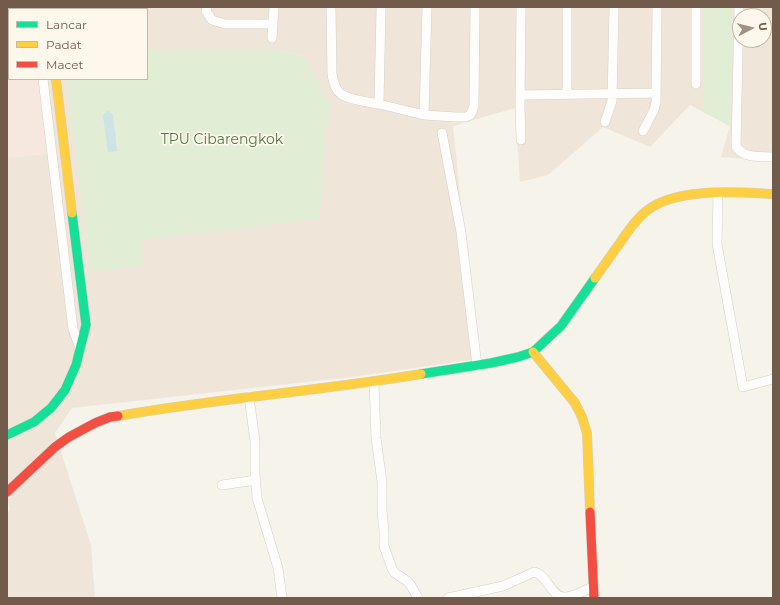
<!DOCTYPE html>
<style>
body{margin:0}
#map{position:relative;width:780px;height:605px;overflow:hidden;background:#f6f3eb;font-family:Montserrat,sans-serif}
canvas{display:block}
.frame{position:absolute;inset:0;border:8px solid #735b4c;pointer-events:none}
.legend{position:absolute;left:8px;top:8px;width:140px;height:72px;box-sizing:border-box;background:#fef8ec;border:1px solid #c6b9ac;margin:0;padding:5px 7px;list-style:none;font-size:12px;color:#735b4c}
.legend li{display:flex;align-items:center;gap:8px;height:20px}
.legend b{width:20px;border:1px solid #c6b9ac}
.north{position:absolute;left:732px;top:8px;width:40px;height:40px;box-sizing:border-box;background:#fef8ec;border:1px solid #c6b9ac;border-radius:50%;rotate:83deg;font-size:11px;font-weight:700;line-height:16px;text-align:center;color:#735b4c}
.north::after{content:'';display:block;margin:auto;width:14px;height:18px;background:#a19084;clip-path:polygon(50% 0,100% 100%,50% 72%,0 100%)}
</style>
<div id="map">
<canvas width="780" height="605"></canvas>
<div class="frame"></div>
<ul class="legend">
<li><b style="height:5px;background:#16e098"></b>Lancar</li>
<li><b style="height:5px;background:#ffcf43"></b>Padat</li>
<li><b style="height:5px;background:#f24e42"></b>Macet</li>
</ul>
<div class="north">U</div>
</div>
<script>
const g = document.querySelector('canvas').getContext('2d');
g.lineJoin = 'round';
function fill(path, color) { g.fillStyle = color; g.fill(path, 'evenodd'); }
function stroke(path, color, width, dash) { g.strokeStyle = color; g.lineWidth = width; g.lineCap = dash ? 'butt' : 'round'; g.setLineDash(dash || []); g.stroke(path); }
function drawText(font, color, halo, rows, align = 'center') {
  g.font = font + ' Montserrat,sans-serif'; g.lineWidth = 3.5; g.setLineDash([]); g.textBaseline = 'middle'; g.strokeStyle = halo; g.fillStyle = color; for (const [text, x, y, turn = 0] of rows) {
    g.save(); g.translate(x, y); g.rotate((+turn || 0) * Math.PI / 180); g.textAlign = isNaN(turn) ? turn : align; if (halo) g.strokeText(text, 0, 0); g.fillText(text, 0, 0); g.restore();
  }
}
const residential = new Path2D(`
 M 7,7 L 773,7 L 773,161 L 721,157 L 730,126 L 690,105 L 650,147 L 603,127 L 548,175 L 520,182 L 515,108 L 453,126 L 477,359 L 352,377 L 72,408 L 55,433 L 91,545 L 95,598 L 7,598 L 7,513 L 10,510 L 7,496 ZM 9,9 L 147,9 L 147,50 L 277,50 L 304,56 L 140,240 L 125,79 L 9,79 ZM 740,16 L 764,16 L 764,40 L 740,40 Z`);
const commercial = new Path2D(`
 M 7,7 L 36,7 L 36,9 L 9,9 L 9,79 L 46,79 L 57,153 L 7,158 Z`);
const green = new Path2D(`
 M 703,7 L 735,7 L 730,126 L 703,112 Z
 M 147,50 L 277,50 L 304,56 L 329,102 L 319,219 L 141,240 L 144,266 L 91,271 L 66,79 L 147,79 Z`);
const water = new Path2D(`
 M 108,111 L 110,112 L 113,115 L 117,151 L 108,152 L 103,116 L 104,114 Z`);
const street = new Path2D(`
 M 35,7 L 35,9
 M 47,7 L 47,9
 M 142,7 L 144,7
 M 207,7 L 206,11 L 212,20 L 225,24 L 273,24
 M 331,7 L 332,74 C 333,81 335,90 341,94 C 348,100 370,102 379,104 L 381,7
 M 521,7 L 520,106 L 521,140
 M 696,7 L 696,84
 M 739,7 L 736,146 C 743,159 760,156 773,157
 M 272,38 L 274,7
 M 43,79 L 73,329 L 80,348
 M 567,94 L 567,7
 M 520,95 L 656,93
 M 379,104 L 424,115 L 456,117 L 466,117 L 470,115 L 472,112 L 474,105 L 475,7
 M 424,115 L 427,7
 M 605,122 L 612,101 L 614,7
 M 643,131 L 654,110 L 656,102 L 657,7
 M 442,133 L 461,232 L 477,366
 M 718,193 L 717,244 L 743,387 L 773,379
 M 374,382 L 376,438 L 382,482 L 382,510 L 384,532 L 384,546 L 392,569 L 395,573 L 407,581 L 410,584 L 418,598
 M 249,397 L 255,441 L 255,474 L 257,498 L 278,568 L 282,598
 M 222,485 L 256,480
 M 448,598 L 503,586 L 534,572 C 547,574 551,597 564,597 C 572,598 586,590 594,586`);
const fast = new Path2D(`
 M 421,374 L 491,363 L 518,357 L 533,352 L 561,326 L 595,278
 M 7,435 L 34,422 L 51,408 L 65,390 L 76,365 L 86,325 L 72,213`);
const slow = new Path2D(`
 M 56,79 L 72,213
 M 595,278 C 603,267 611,255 620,243 C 627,232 635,221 645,212 C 674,187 736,192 773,194
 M 533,352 L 575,403 L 582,417 L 587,433 L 590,512
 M 118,416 C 218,398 320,391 421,374`);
const jam = new Path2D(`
 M 7,492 L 55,447 L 69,437 L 95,423 L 110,417 L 118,416
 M 590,512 L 594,598`);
const parkNames = [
 ["TPU Cibarengkok",222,140]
];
fill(residential, '#efe6d9');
fill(commercial, '#f6e8df');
fill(green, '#e2edd6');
fill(water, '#cde3e6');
stroke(street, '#d5d0c9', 10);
stroke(fast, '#d5cfc8', 10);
stroke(slow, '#d5cfc8', 10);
stroke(jam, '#d5cfc8', 10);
stroke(street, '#fefdfc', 9);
stroke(fast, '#16e098', 9);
stroke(slow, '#ffcf43', 9);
stroke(jam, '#f24e42', 9);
drawText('14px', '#527845', '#fef8ec', parkNames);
</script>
